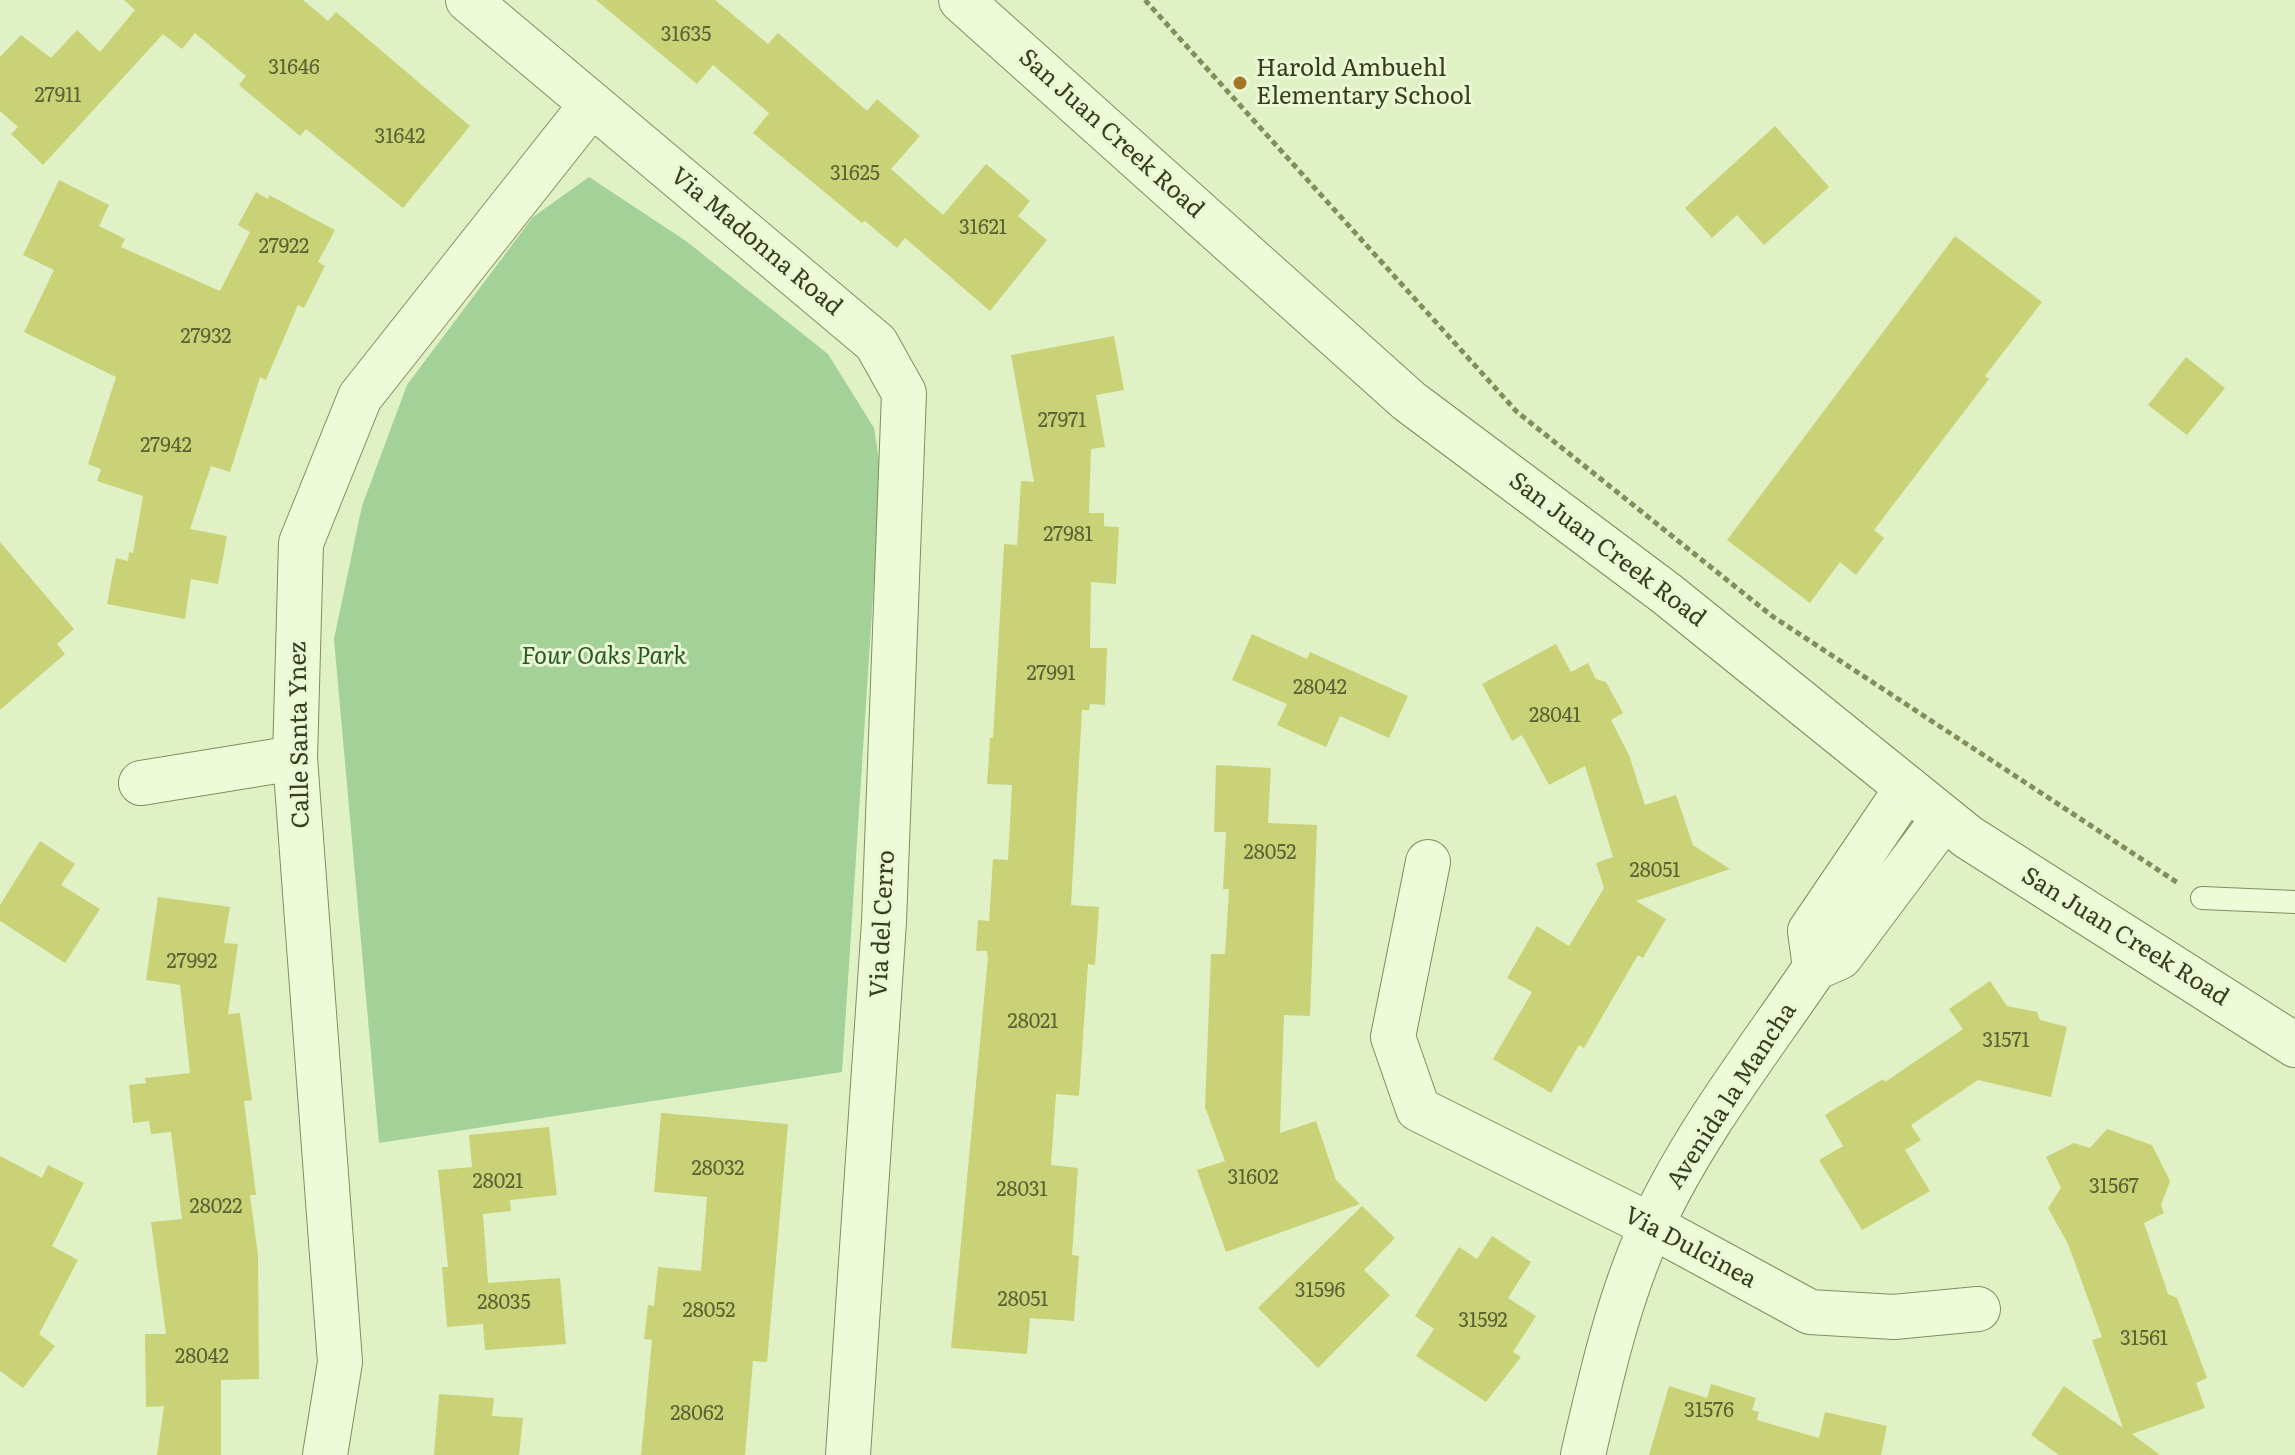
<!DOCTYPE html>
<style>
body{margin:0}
canvas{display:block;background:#e0f1c5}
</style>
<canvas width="2295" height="1455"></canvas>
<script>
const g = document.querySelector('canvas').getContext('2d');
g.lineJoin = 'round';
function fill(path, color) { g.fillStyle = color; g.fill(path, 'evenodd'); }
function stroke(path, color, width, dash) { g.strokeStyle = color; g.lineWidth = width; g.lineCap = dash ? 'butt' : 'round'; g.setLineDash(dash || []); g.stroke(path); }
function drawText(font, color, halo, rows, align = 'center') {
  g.font = font + ' Literata,serif'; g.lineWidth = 6; g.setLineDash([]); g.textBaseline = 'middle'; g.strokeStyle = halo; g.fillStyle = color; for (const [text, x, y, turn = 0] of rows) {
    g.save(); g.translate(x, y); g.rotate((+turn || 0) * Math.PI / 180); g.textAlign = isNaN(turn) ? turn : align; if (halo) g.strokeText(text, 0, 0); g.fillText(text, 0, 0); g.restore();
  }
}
const green = new Path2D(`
 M 589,177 L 686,241 L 828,354 L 874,428 L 881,473 L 842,1072 L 379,1143 L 334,639 L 362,506 L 407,385 L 533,217 Z`);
const building = new Path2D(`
 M 124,0 L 303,0 L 328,21 L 336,12 L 470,126 L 403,208 L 306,129 L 300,136 L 239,85 L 246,76 L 195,33 L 182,49 L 163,34 L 43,165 L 11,134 L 18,127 L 0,111 L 0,57 L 21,35 L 51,58 L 77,30 L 100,52 L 135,10 Z
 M 596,0 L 715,0 L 768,44 L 778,33 L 867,111 L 877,99 L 920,136 L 891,169 L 943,215 L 986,164 L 1030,201 L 1018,216 L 1047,240 L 990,311 L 905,238 L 897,248 L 865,221 L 862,223 L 753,133 L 769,113 L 713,65 L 697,84 Z
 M 1775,126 L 1829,187 L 1764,245 L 1737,215 L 1712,238 L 1685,208 Z
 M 59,180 L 109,205 L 99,226 L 125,239 L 121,247 L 220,291 L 250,232 L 238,225 L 256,192 L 268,199 L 269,195 L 335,230 L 318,262 L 325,266 L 304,308 L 298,305 L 266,380 L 260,377 L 230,472 L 211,466 L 190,529 L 227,536 L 218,584 L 191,579 L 185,619 L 107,604 L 116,558 L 128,561 L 129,552 L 133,553 L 143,496 L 97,481 L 101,469 L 88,464 L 116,377 L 24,332 L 54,270 L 23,255 Z
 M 1955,236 L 2042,302 L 1985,376 L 1989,379 L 1874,530 L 1884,538 L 1856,575 L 1840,562 L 1810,603 L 1727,540 Z
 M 1114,336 L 1124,390 L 1096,395 L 1105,447 L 1091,449 L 1089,513 L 1104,513 L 1104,526 L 1119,527 L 1116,584 L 1091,582 L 1090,648 L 1107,648 L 1105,705 L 1090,704 L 1089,710 L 1082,710 L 1071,905 L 1099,907 L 1095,965 L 1088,964 L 1079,1096 L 1056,1094 L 1051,1165 L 1078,1168 L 1072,1255 L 1079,1256 L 1074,1321 L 1030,1318 L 1027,1354 L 951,1348 L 988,957 L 987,951 L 976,951 L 978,920 L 989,921 L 993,859 L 1008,860 L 1012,785 L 987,784 L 990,738 L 993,738 L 1004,544 L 1017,545 L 1021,481 L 1034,482 L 1011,355 Z
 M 2186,357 L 2225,388 L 2187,435 L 2148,405 Z
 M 0,542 L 74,629 L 57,644 L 65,654 L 0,710 Z
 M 1252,634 L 1307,659 L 1310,652 L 1408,696 L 1389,738 L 1340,716 L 1326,747 L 1277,725 L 1287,704 L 1232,680 Z
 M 1556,644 L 1571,672 L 1588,663 L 1596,679 L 1606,682 L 1623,713 L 1611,720 L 1629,755 L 1645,805 L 1676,795 L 1693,845 L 1730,869 L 1636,901 L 1666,919 L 1643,958 L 1638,955 L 1584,1048 L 1579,1045 L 1551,1093 L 1493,1059 L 1532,992 L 1507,978 L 1537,926 L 1569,946 L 1604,888 L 1596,863 L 1613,857 L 1585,766 L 1549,785 L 1522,735 L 1512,741 L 1482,684 Z
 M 1216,765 L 1271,768 L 1268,823 L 1317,825 L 1310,1016 L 1284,1015 L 1280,1133 L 1316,1121 L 1336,1180 L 1360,1204 L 1226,1252 L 1197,1170 L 1225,1161 L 1205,1107 L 1211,954 L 1225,954 L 1229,889 L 1223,889 L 1226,832 L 1214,832 Z
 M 40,841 L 75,864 L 61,885 L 100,909 L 65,963 L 0,921 L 0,905 Z
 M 158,897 L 230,907 L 224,943 L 238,944 L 228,1014 L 240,1013 L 252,1100 L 244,1101 L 256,1195 L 250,1195 L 258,1255 L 259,1379 L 221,1380 L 221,1455 L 157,1455 L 164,1406 L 146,1407 L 145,1334 L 166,1334 L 151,1222 L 182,1219 L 171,1132 L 151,1134 L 149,1121 L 133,1123 L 129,1085 L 146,1083 L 145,1078 L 190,1073 L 180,985 L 146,980 Z
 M 1990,981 L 2007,1006 L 2037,1012 L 2040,1020 L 2067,1027 L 2051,1097 L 1978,1080 L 1911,1125 L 1921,1140 L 1905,1150 L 1930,1191 L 1862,1230 L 1819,1160 L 1843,1146 L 1825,1115 L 1883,1079 L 1885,1082 L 1963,1029 L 1949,1009 Z
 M 661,1113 L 788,1124 L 767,1362 L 753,1361 L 745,1455 L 641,1455 L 652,1340 L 644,1339 L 648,1305 L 654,1306 L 658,1267 L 701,1271 L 707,1197 L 654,1192 Z
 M 549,1127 L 557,1195 L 510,1200 L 511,1211 L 483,1214 L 488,1283 L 560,1278 L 566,1344 L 485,1350 L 483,1324 L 447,1327 L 442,1267 L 448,1267 L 438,1170 L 472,1167 L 469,1135 Z
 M 2107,1129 L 2152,1145 L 2170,1181 L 2161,1205 L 2164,1213 L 2144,1223 L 2168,1294 L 2177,1298 L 2207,1378 L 2196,1383 L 2205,1408 L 2132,1434 L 2160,1455 L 2059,1455 L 2031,1435 L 2064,1386 L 2123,1428 L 2092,1340 L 2102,1337 L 2068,1244 L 2048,1208 L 2061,1188 L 2046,1157 L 2074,1143 L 2090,1148 Z
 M 0,1156 L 42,1178 L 48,1165 L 84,1183 L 52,1246 L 78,1260 L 39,1334 L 55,1346 L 23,1388 L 0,1371 Z
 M 1362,1206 L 1395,1238 L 1364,1270 L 1390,1295 L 1318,1368 L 1258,1308 Z
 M 1492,1236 L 1531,1262 L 1508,1298 L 1536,1316 L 1513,1352 L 1521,1357 L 1486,1402 L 1416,1356 L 1434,1329 L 1415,1316 L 1459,1247 L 1477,1259 Z
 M 1711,1384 L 1756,1398 L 1752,1410 L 1759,1412 L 1757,1420 L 1819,1438 L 1825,1412 L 1887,1426 L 1881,1455 L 1649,1455 L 1669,1386 L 1707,1398 Z
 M 439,1394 L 494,1398 L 492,1416 L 523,1418 L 519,1455 L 434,1455 Z`);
const path = new Path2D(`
 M 1145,0 L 1517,412 L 1772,616 L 2178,883`);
const service = new Path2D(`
 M 2202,898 L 2295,902`);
const minor = new Path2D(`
 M 468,0 L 876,343 L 904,393 L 884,922 L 848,1455
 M 141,783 L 295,758
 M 1428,862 L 1393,1037 L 1418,1109 L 1652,1226 L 1810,1312 L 1894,1317 L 1978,1309
 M 1815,968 L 1810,931 L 1907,788
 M 325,1455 L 340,1362 L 295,758 L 301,543 L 360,397 L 592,104
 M 1583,1455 C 1601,1377 1618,1300 1651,1227 C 1693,1135 1758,1052 1815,968 L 1840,957 L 1944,818`);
const tertiary = new Path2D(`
 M 961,0 L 1409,401 L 1667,594 L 1968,837 L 2295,1045`);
const markers = [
 [1240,83,8,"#a27824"]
];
const numberNames = [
 ["31635",686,35],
 ["31646",294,68],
 ["27911",58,96],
 ["31642",400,137],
 ["31625",855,174],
 ["31621",983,228],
 ["27922",284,247],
 ["27932",206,337],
 ["27971",1062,421],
 ["27942",166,446],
 ["27981",1068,535],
 ["27991",1051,674],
 ["28042",1320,688],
 ["28041",1555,716],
 ["28052",1270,853],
 ["28051",1655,871],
 ["27992",192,962],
 ["28021",1033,1022],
 ["31571",2006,1041],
 ["28032",718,1169],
 ["31602",1253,1178],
 ["28021",498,1182],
 ["31567",2114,1187],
 ["28031",1022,1190],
 ["28022",216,1207],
 ["31596",1320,1291],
 ["28051",1023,1300],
 ["28035",504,1303],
 ["28052",709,1311],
 ["31592",1483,1321],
 ["31561",2144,1339],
 ["28042",202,1357],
 ["31576",1709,1411],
 ["28062",697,1414]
];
const poiNames = [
 ["Harold Ambuehl",1256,69],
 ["Elementary School",1256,97]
];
const streetNames = [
 ["San Juan Creek Road",1111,134,42],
 ["Via Madonna Road",756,242,40],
 ["San Juan Creek Road",1607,550,37],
 ["Calle Santa Ynez",300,735,-91],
 ["Via del Cerro",883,924,-87],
 ["San Juan Creek Road",2125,937,32],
 ["Avenida la Mancha",1732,1096,-57],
 ["Via Dulcinea",1690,1248,28]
];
const parkNames = [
 ["Four Oaks Park",604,657]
];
fill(green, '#a3d197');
fill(building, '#cad278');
stroke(service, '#838e59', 24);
stroke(minor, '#838e59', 46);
stroke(tertiary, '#838e59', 46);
stroke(path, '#838e59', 5, [6, 4]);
stroke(service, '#eefbd9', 22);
stroke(minor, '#eefbd9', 44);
stroke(tertiary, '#eefbd9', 44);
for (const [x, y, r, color] of markers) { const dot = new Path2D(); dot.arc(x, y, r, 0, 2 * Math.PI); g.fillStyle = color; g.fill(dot); stroke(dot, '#eaf8d5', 3); }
drawText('20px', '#5c6234', null, numberNames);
drawText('24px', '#383d1e', '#eaf8d5', poiNames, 'left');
drawText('24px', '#383d1e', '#eaf8d5', streetNames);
drawText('italic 24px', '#275b23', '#eaf8d5', parkNames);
</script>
